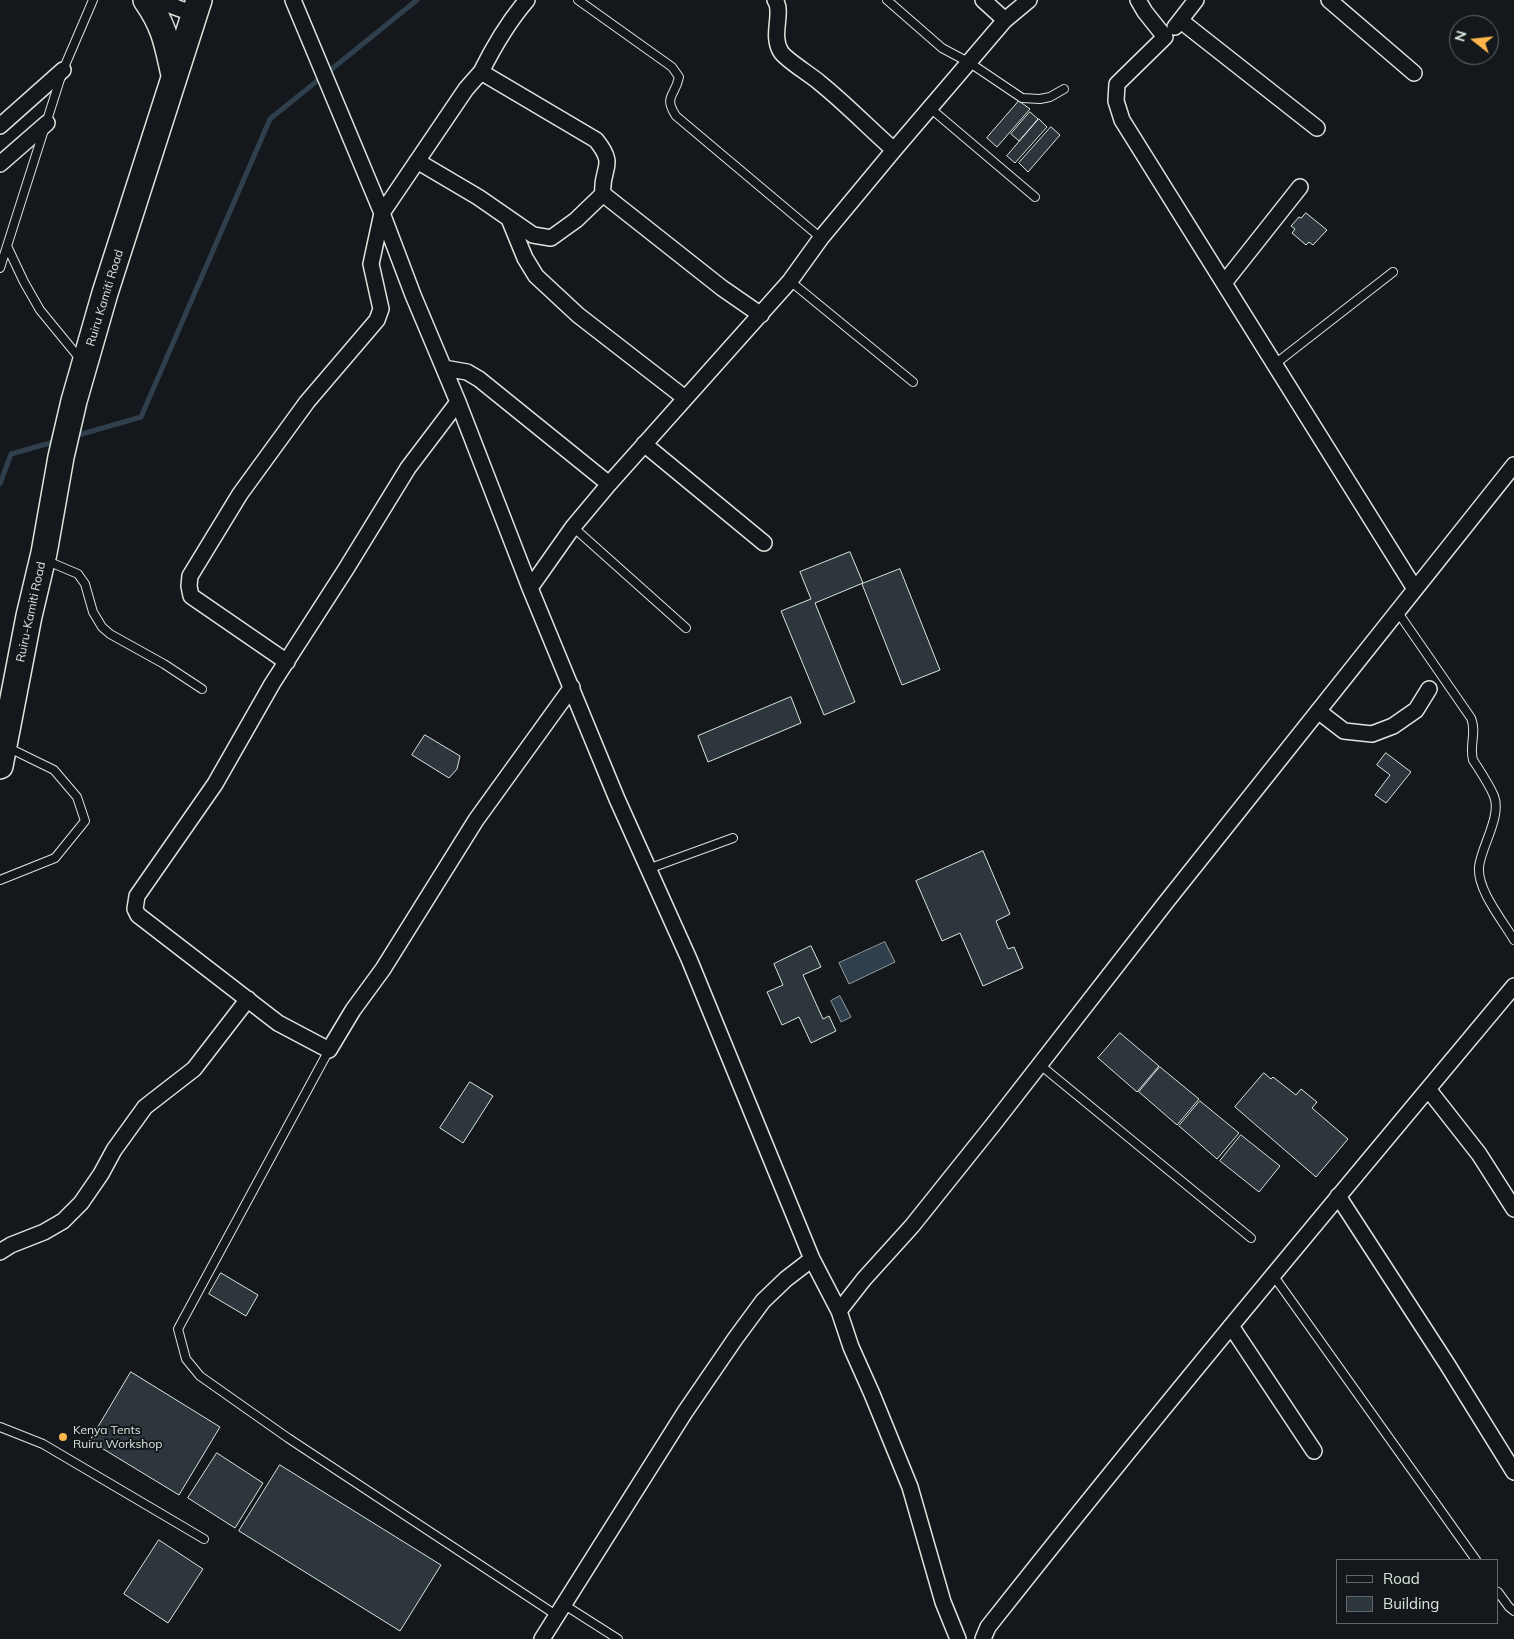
<!DOCTYPE html>
<style>
body{margin:0}
#map{position:relative;width:1514px;height:1639px;overflow:hidden;background:#14181c;font-family:Mulish,sans-serif}
canvas{display:block}
.legend{position:absolute;left:1336px;top:1559px;width:162px;height:65px;box-sizing:border-box;background:#14181c;border:1px solid #626a69;margin:0;padding:6px 9px;list-style:none;font-size:15px;color:#d8e6dc}
.legend li{display:flex;align-items:center;gap:10px;height:25px}
.legend b{width:25px;border:1px solid #626a69}
.north{position:absolute;left:1449px;top:15px;width:50px;height:50px;box-sizing:border-box;background:#14181c;border:1px solid #626a69;border-radius:50%;rotate:286deg;font-size:14px;font-weight:700;line-height:20px;text-align:center;color:#d8e6dc}
.north::after{content:'';display:block;margin:auto;width:18px;height:22px;background:#ffb74d;clip-path:polygon(50% 0,100% 100%,50% 72%,0 100%)}
</style>
<div id="map">
<canvas width="1514" height="1639"></canvas>
<ul class="legend">
<li><b style="height:6px;background:#14181c"></b>Road</li>
<li><b style="height:14px;background:#2c363c"></b>Building</li>
</ul>
<div class="north">N</div>
</div>
<script>
const g = document.querySelector('canvas').getContext('2d');
g.lineJoin = 'round';
function fill(path, color) { g.fillStyle = color; g.fill(path, 'evenodd'); }
function stroke(path, color, width, dash) { g.strokeStyle = color; g.lineWidth = width; g.lineCap = dash ? 'butt' : 'round'; g.setLineDash(dash || []); g.stroke(path); }
function drawText(font, color, halo, rows, align = 'center') {
  g.font = font + ' Mulish,sans-serif'; g.lineWidth = 4; g.setLineDash([]); g.textBaseline = 'middle'; g.strokeStyle = halo; g.fillStyle = color; for (const [text, x, y, turn = 0] of rows) {
    g.save(); g.translate(x, y); g.rotate((+turn || 0) * Math.PI / 180); g.textAlign = isNaN(turn) ? turn : align; if (halo) g.strokeText(text, 0, 0); g.fillText(text, 0, 0); g.restore();
  }
}
const water = new Path2D(`
 M 885,942 L 895,962 L 849,984 L 839,963 Z
 M 840,996 L 851,1017 L 841,1022 L 831,1001 Z`);
const stream = new Path2D(`
 M 75,436 L 141,417 L 270,119 L 417,0
 M 0,484 L 11,454 L 57,441`);
const building = new Path2D(`
 M 1019,101 L 1030,109 L 997,147 L 987,138 Z
 M 1030,112 L 1038,119 L 1019,141 L 1011,134 Z
 M 1039,119 L 1047,127 L 1015,163 L 1007,156 Z
 M 1051,127 L 1060,135 L 1028,172 L 1019,163 Z
 M 1306,213 L 1327,230 L 1313,245 L 1309,242 L 1306,245 L 1292,233 L 1295,229 L 1291,226 L 1299,217 L 1301,218 Z
 M 850,552 L 863,583 L 815,603 L 855,702 L 824,715 L 781,611 L 811,599 L 800,572 Z
 M 900,569 L 940,670 L 902,685 L 862,584 Z
 M 791,697 L 801,723 L 708,762 L 698,736 Z
 M 425,735 L 460,756 L 457,769 L 449,778 L 412,755 Z
 M 1386,753 L 1411,772 L 1386,803 L 1375,795 L 1390,775 L 1377,765 Z
 M 983,851 L 1010,914 L 996,921 L 1008,949 L 1014,947 L 1023,968 L 983,986 L 960,933 L 942,941 L 916,881 Z
 M 811,946 L 821,967 L 803,975 L 823,1019 L 829,1016 L 836,1031 L 811,1043 L 799,1017 L 782,1025 L 767,992 L 783,985 L 774,964 Z
 M 1120,1033 L 1159,1066 L 1137,1092 L 1098,1058 Z
 M 1160,1067 L 1199,1099 L 1177,1125 L 1139,1092 Z
 M 1264,1073 L 1271,1079 L 1273,1077 L 1296,1095 L 1301,1089 L 1317,1102 L 1312,1108 L 1348,1139 L 1316,1177 L 1235,1107 Z
 M 470,1082 L 493,1096 L 463,1143 L 440,1128 Z
 M 1200,1101 L 1239,1133 L 1217,1159 L 1179,1126 Z
 M 1241,1135 L 1280,1166 L 1259,1192 L 1220,1161 Z
 M 221,1273 L 258,1295 L 246,1316 L 209,1294 Z
 M 131,1372 L 220,1427 L 179,1495 L 90,1441 Z
 M 217,1453 L 263,1483 L 235,1528 L 188,1498 Z
 M 280,1465 L 441,1565 L 400,1631 L 239,1531 Z
 M 159,1540 L 203,1569 L 168,1623 L 124,1594 Z`);
const lane = new Path2D(`
 M 578,0 L 672,67 L 679,77 C 675,97 663,96 676,116 L 821,238
 M 887,0 L 942,48 L 970,63 L 1022,98 L 1040,99 L 1050,97 L 1064,89
 M 930,108 L 1035,197
 M 7,246 L 24,282 L 40,310 L 81,360
 M 0,268 L 63,70 L 93,0
 M 790,281 L 913,382
 M 1275,364 L 1393,272
 M 573,527 L 686,628
 M 45,560 L 78,574 L 85,584 L 93,612 L 102,627 L 110,634 L 164,664 L 202,689
 M 1397,611 L 1471,718 C 1477,732 1469,745 1473,760 C 1480,771 1489,784 1494,796 C 1502,816 1481,847 1479,867 C 1477,890 1503,921 1514,940
 M 648,869 L 733,838
 M 0,880 L 55,858 L 85,821 L 77,797 L 54,770 L 7,747
 M 329,1050 L 178,1329 L 186,1359 L 200,1376 L 288,1438 L 556,1615
 M 1039,1064 L 1251,1238
 M 1273,1275 L 1476,1560
 M 0,1427 L 43,1444 L 204,1539
 M 1498,1592 L 1509,1607 L 1514,1611
 M 563,1604 L 618,1639`);
const street = new Path2D(`
 M 156,0 L 194,14
 M 293,0 L 382,213 L 413,295 L 458,402 L 530,588 L 617,799 L 689,959 L 812,1259 L 839,1311 L 851,1347 L 872,1394 L 910,1487 L 943,1602 L 958,1639
 M 775,0 C 784,12 770,35 781,52 C 786,60 811,75 820,83 C 846,104 869,128 894,150
 M 983,0 L 1005,20
 M 1138,0 L 1145,12 L 1165,37 L 1117,84 L 1116,101 L 1122,120 L 1415,589
 M 1329,0 L 1414,73
 M 1181,21 L 1317,128
 M 1175,27 L 1196,0
 M 481,72 C 494,46 508,22 527,0
 M 0,126 L 63,70
 M 417,161 L 478,197 L 533,235 L 551,238 L 576,220 L 603,194
 M 0,164 L 47,123
 M 509,219 L 525,258 L 536,276 L 578,315 L 685,398
 M 1224,283 L 1300,187
 M 444,368 L 467,372 L 479,379 L 609,484
 M 458,402 L 408,468 L 346,569 L 272,684 L 215,784 L 137,896 L 135,909 L 138,915 L 278,1023 L 329,1050 L 353,1010 L 383,969 L 476,820 L 572,687
 M 644,444 L 764,543
 M 530,588 L 573,527 L 609,484 L 790,281 L 821,238 L 894,150 L 1005,20 L 1029,0
 M 287,662 L 191,596 L 189,586 L 190,576 L 240,494 L 307,402 L 377,320 L 381,309 L 371,264 L 382,213 L 466,89 L 481,72 L 596,140 C 618,167 600,168 603,194 L 722,288 L 761,315
 M 1318,711 L 1344,731 L 1372,734 L 1393,726 L 1416,710 L 1429,689
 M 1428,1089 L 1479,1154 L 1514,1209
 M 1338,1196 L 1447,1364 L 1514,1472
 M 0,1252 L 11,1245 L 44,1232 L 63,1221 L 81,1203 L 101,1174 L 114,1150 L 145,1107 L 194,1069 L 248,999
 M 839,1311 L 864,1279 L 912,1226 L 992,1126 L 1167,901 L 1514,465
 M 1231,1326 L 1314,1451
 M 542,1639 L 685,1412 L 735,1339 L 763,1301 L 786,1279 L 812,1259
 M 983,1639 L 988,1627 C 1159,1410 1337,1198 1514,986`);
const primary = new Path2D(`
 M 146,0 C 165,27 167,44 174,75
 M 0,766 L 29,616 L 44,553 L 61,457 L 74,401 L 105,293 L 199,0`);
const markers = [
 [63,1437,5,"#ffb74d"]
];
const streetNames = [
 ["Ruiru Kamiti Road",105,298,-73],
 ["Ruiru-Kamiti Road",31,612,-78]
];
const poiNames = [
 ["Kenya Tents",73,1430],
 ["Ruiru Workshop",73,1444]
];
fill(water, '#2f3f4d');
stroke(water, '#939e99', 1);
stroke(stream, '#2f3f4d', 5);
fill(building, '#2c363c');
stroke(building, '#d8e6dc', 1);
stroke(lane, '#d8e6dc', 10);
stroke(street, '#d8e6dc', 18);
stroke(primary, '#d8e6dc', 28);
stroke(lane, '#14181c', 8);
stroke(street, '#14181c', 15);
stroke(primary, '#14181c', 25);
for (const [x, y, r, color] of markers) { const dot = new Path2D(); dot.arc(x, y, r, 0, 2 * Math.PI); g.fillStyle = color; g.fill(dot); stroke(dot, '#14181c', 2); }
drawText('12px', '#d8e6dc', '#14181c', streetNames);
drawText('12px', '#d8e6dc', '#14181c', poiNames, 'left');
</script>
